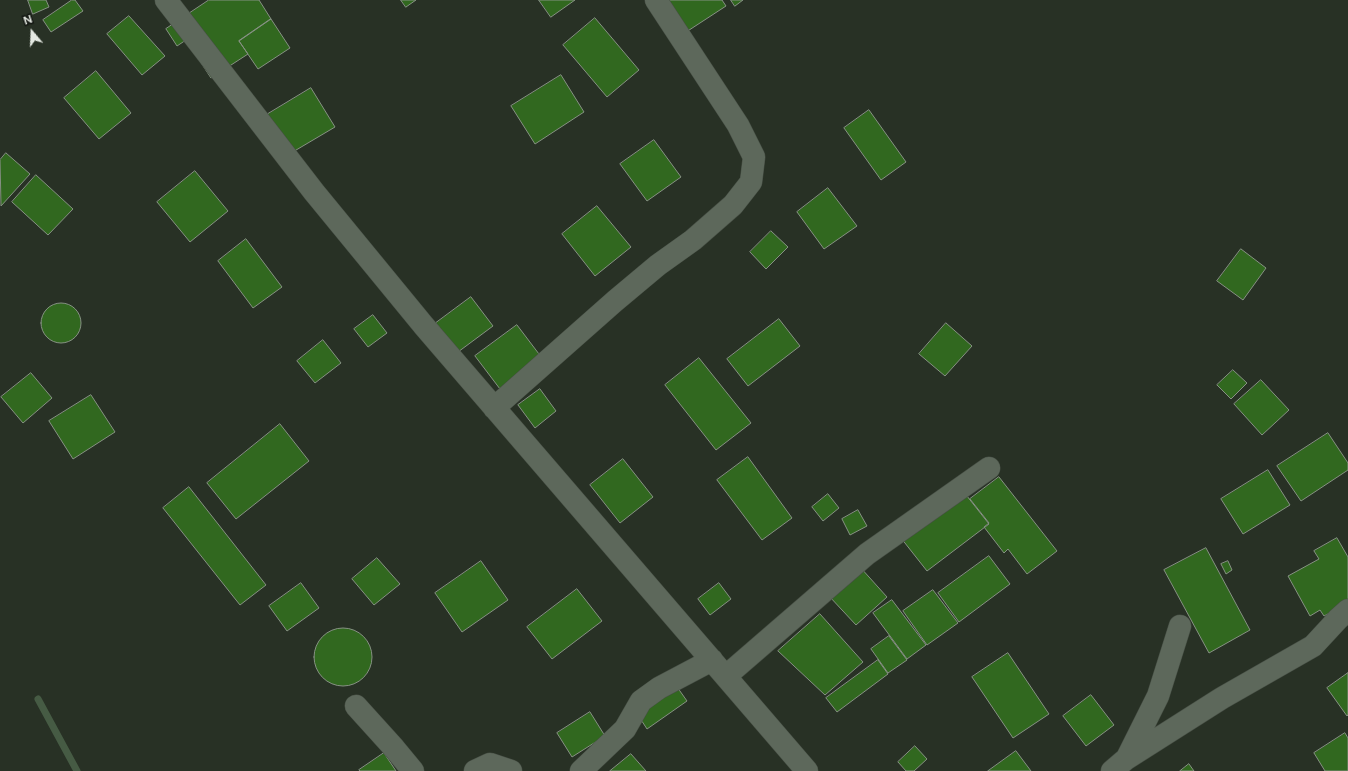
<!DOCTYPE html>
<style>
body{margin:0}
#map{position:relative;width:1348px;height:771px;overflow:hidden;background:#283125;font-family:Figtree,sans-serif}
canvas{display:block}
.north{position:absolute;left:12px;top:12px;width:40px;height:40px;-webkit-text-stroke:3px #131712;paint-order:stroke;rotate:341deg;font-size:11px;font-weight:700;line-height:16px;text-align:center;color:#e4e9e2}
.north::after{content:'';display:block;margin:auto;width:14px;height:18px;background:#e4e9e2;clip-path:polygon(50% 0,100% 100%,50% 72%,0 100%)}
</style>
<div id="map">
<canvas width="1348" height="771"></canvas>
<div class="north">N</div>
</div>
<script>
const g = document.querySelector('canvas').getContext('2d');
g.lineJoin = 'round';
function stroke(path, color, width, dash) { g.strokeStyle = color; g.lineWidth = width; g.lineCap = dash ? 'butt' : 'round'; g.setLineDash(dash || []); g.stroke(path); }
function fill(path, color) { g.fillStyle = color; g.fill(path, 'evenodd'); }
const stream = new Path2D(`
 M 38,699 L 77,771`);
const building = new Path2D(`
 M 28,0 L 46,0 L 49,7 L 33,14 Z
 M 72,0 L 75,0 L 83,11 L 51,32 L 43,20 Z
 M 209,0 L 259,0 L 271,19 L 239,41 L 248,54 L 211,78 L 186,40 L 177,46 L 166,29 Z
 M 401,0 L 416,0 L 406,7 Z
 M 539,0 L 575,0 L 551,17 Z
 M 651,0 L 722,0 L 726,6 L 677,38 Z
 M 731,0 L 743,0 L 735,6 Z
 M 129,16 L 165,56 L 142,75 L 107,34 Z
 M 595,18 L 639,70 L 607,97 L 563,45 Z
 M 271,19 L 290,48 L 258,69 L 239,41 Z
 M 96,71 L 131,113 L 99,139 L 64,98 Z
 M 561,75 L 584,112 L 535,144 L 511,106 Z
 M 311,88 L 335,127 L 286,156 L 263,117 Z
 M 869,110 L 906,162 L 881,180 L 844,128 Z
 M 654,140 L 681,177 L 647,201 L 620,164 Z
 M 6,153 L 30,174 L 1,206 L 0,160 Z
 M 195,171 L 228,211 L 190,242 L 157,202 Z
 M 36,175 L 73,209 L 48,235 L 12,202 Z
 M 828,188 L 857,226 L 824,249 L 797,212 Z
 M 597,206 L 631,247 L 595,276 L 562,234 Z
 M 771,231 L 788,247 L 766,269 L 750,252 Z
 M 246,239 L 282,287 L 253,308 L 218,261 Z
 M 1241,249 L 1266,268 L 1243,300 L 1217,281 Z
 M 471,297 L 493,326 L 458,352 L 436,323 Z
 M41 323a20 20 0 1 1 40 0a20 20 0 1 1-40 0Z
 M 373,315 L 387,333 L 368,347 L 354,329 Z
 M 779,319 L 800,346 L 748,386 L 727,359 Z
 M 946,323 L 972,346 L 945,376 L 919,354 Z
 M 517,325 L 542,358 L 500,389 L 475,356 Z
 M 323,340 L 341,363 L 315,383 L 297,361 Z
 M 699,358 L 751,423 L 716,450 L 665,385 Z
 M 1233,370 L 1247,383 L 1231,399 L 1217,385 Z
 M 31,373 L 52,398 L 23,423 L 1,397 Z
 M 1261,380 L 1289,410 L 1262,435 L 1234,404 Z
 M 540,389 L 556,411 L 535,428 L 518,405 Z
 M 91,395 L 115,432 L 73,459 L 49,421 Z
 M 280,424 L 309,461 L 236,519 L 207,483 Z
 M 1328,433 L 1348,463 L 1348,470 L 1301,501 L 1277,466 Z
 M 748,457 L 792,518 L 762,540 L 717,480 Z
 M 623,459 L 653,497 L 620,523 L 590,485 Z
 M 1268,470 L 1290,505 L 1243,534 L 1221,499 Z
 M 999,477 L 1057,551 L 1027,574 L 1008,549 L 1004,553 L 984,527 L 989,523 L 970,499 Z
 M 189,487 L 266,585 L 240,605 L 163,508 Z
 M 963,491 L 989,524 L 927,571 L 901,538 Z
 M 828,494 L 839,508 L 823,521 L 812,507 Z
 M 858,510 L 867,526 L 850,535 L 842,519 Z
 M 1337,538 L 1348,557 L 1348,603 L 1324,616 L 1320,610 L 1310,616 L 1288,576 L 1319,559 L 1314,551 Z
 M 1206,548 L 1250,630 L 1209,653 L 1164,570 Z
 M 989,556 L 1010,584 L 959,622 L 938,593 Z
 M 377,558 L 400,584 L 374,605 L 352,579 Z
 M 481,561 L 508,600 L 462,632 L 435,593 Z
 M 1228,561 L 1232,570 L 1226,574 L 1221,564 Z
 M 860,567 L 887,597 L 856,625 L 829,596 Z
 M 301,583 L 319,608 L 287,631 L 269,606 Z
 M 719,583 L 731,599 L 710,615 L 698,599 Z
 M 577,589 L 602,621 L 552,659 L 527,627 Z
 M 933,590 L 958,623 L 927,645 L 903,611 Z
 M 892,600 L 926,645 L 907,659 L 873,613 Z
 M 820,614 L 863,662 L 825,695 L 778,651 Z
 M314 657a29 29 0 1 1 58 0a29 29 0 1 1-58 0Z
 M 889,636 L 907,660 L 888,673 L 871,649 Z
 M 1008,653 L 1049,714 L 1013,738 L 972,677 Z
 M 878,660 L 888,674 L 837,712 L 826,698 Z
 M 1348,673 L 1348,715 L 1347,716 L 1327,688 Z
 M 675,684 L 687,701 L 647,729 L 636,712 Z
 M 1091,695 L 1114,725 L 1086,746 L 1063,716 Z
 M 590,712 L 605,736 L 572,757 L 557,733 Z
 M 1345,733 L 1348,738 L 1348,771 L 1325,771 L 1314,753 Z
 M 915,746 L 927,759 L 914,771 L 906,771 L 898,762 Z
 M 1016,751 L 1031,771 L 988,771 Z
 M 384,753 L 396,771 L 360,771 L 359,770 Z
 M 631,754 L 646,771 L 610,771 Z
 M 1189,764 L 1194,771 L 1180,771 Z`);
const street = new Path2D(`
 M 166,0 L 314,192 L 424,326 L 807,771
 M 494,408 L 615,301 L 658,265 L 693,240 L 733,205 L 751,182 L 754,157 L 738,125 L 656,0
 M 726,676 L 867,554 L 989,468
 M 356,706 L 394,748 L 413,771
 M 1127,758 L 1158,696 L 1180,626
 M 475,771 L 490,764 L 511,771
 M 581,771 L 625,729 L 641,701 L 659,688 L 712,660
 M 1112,771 L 1126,759 L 1222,698 L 1313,646 L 1338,619 L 1348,610`);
stroke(stream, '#465b44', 7);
fill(building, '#31681f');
stroke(building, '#869183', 1);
stroke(street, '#474f45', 23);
stroke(street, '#5d685b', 22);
</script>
